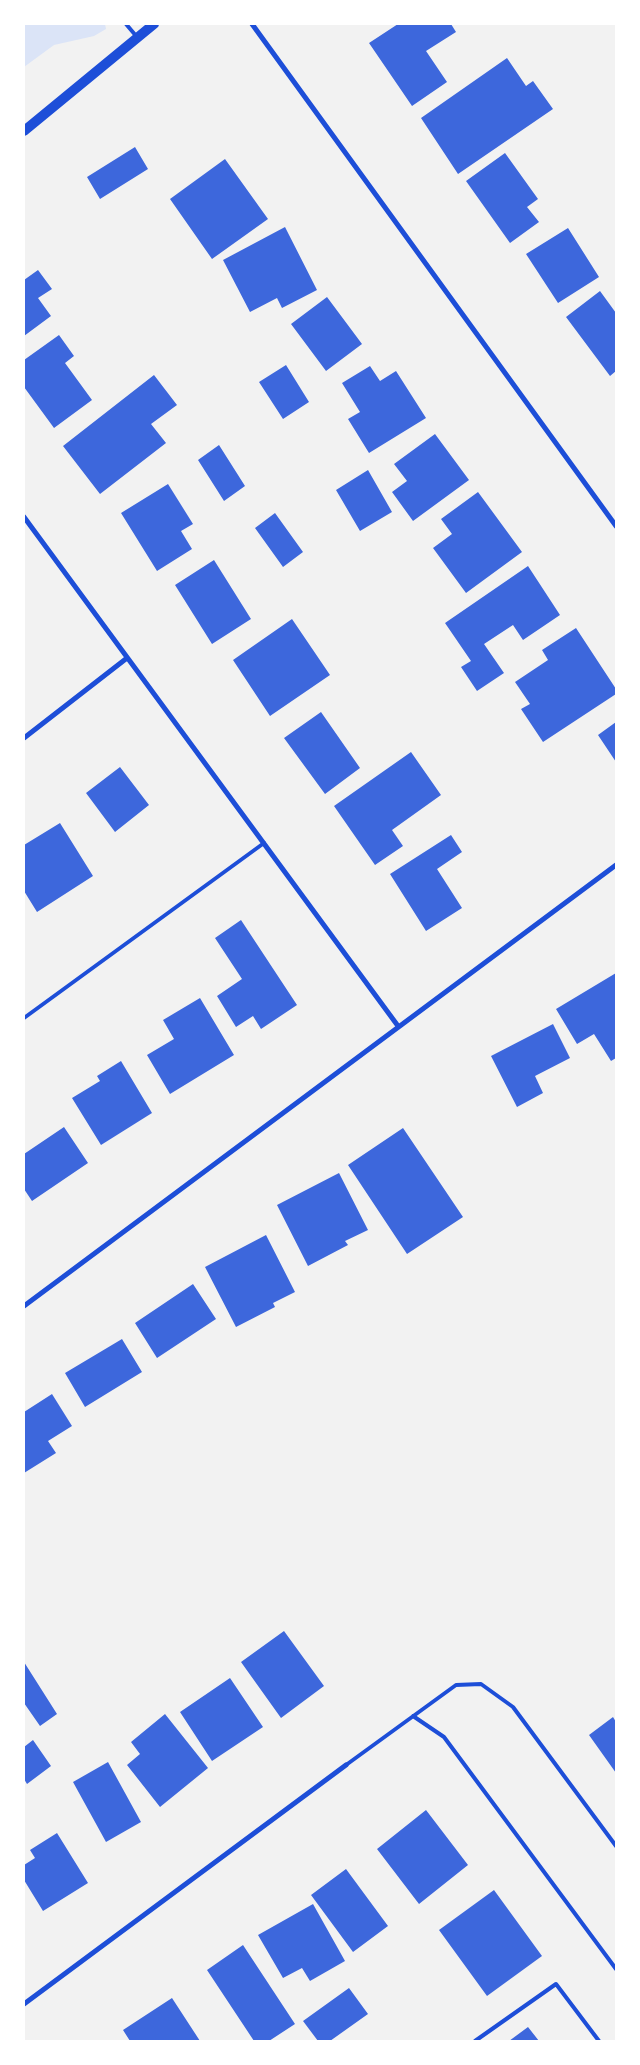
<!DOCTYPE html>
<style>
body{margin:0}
#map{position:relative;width:640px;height:2065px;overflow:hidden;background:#f2f2f2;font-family:Mulish,sans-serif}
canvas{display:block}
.frame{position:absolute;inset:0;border:25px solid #fff;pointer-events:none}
</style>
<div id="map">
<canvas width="640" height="2065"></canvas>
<div class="frame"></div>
</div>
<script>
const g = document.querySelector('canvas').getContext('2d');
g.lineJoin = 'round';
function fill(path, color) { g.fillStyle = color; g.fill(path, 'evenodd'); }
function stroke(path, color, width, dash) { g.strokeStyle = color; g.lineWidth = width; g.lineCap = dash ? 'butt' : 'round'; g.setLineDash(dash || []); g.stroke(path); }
const green = new Path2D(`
 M 24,24 L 105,24 L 106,29 L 94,36 L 54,45 L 24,67 Z`);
const building = new Path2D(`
 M 398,24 L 451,24 L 456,32 L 426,51 L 447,82 L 412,106 L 369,43 Z
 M 507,58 L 526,86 L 533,81 L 553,109 L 458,174 L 421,118 Z
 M 135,147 L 148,169 L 100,199 L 87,177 Z
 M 505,153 L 538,199 L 527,207 L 539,222 L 510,243 L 466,181 Z
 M 225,159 L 268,219 L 212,259 L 170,199 Z
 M 285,227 L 317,290 L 282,308 L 277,298 L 250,312 L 223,260 Z
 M 568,228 L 599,277 L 558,303 L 526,254 Z
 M 38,270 L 52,289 L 38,298 L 51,316 L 24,336 L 24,280 Z
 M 600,291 L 616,313 L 616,371 L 610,376 L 566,317 Z
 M 327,297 L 362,344 L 326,371 L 291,324 Z
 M 59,335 L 74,356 L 65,363 L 92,400 L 54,428 L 24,387 L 24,360 Z
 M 286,365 L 309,402 L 283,419 L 259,382 Z
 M 370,366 L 380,381 L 396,371 L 426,418 L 369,453 L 348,419 L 360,412 L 342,383 Z
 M 154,375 L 177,405 L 151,424 L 166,443 L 100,494 L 63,446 Z
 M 435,434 L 469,480 L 413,521 L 392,492 L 407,481 L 394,464 Z
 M 219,445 L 245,486 L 224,501 L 198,460 Z
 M 368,470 L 392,512 L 360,531 L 336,490 Z
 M 168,484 L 193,524 L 181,531 L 192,549 L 157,571 L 121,513 Z
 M 478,492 L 522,552 L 466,593 L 433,548 L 452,534 L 441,519 Z
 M 275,513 L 303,552 L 283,567 L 255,528 Z
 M 214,560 L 251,619 L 212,644 L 175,585 Z
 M 528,566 L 560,615 L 523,640 L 513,625 L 484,644 L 504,673 L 477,691 L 461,667 L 471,661 L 445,623 Z
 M 292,619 L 330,675 L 270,716 L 233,660 Z
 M 576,628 L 616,689 L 616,694 L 543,742 L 521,709 L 530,704 L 515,682 L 548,660 L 542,650 Z
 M 321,712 L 360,768 L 325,794 L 284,738 Z
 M 616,722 L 616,762 L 598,735 Z
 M 411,752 L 441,795 L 392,830 L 403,846 L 375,865 L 334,806 Z
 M 120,767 L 149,805 L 115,832 L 86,793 Z
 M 60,823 L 93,876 L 37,912 L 24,891 L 24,845 Z
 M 451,835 L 462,852 L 437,869 L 462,908 L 426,931 L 390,874 Z
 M 241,920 L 297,1005 L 261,1029 L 253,1016 L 236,1027 L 217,996 L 242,979 L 215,938 Z
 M 616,973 L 616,1058 L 611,1061 L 594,1034 L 577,1044 L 556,1009 Z
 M 200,998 L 234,1055 L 170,1094 L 147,1055 L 174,1039 L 163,1020 Z
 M 553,1024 L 570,1058 L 535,1076 L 543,1093 L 517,1107 L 491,1056 Z
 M 121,1061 L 152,1113 L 101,1145 L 72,1098 L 100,1081 L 97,1076 Z
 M 64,1127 L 88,1163 L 32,1201 L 24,1189 L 24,1154 Z
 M 403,1128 L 463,1217 L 407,1254 L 348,1165 Z
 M 339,1173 L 368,1230 L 345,1241 L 348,1245 L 308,1266 L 277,1205 Z
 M 266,1235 L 295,1292 L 273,1303 L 275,1307 L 236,1327 L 205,1267 Z
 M 193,1284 L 216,1319 L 157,1358 L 135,1323 Z
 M 122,1339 L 142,1372 L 85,1407 L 65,1373 Z
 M 52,1394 L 72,1426 L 48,1441 L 56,1453 L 24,1473 L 24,1412 Z
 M 284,1631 L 324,1686 L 281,1718 L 241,1662 Z
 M 24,1662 L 57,1714 L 40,1726 L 24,1703 Z
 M 230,1678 L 263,1727 L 212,1761 L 180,1712 Z
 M 165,1714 L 208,1768 L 160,1807 L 127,1765 L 140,1754 L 131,1742 Z
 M 613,1717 L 616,1722 L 616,1773 L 589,1735 Z
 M 33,1740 L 51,1766 L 27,1784 L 24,1779 L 24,1747 Z
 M 108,1762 L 141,1822 L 106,1842 L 73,1782 Z
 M 426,1810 L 468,1865 L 419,1904 L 377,1849 Z
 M 57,1833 L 88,1883 L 43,1911 L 24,1880 L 24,1865 L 35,1858 L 30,1850 Z
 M 346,1869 L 388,1926 L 353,1952 L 311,1895 Z
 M 494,1890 L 542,1956 L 487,1996 L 439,1930 Z
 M 313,1904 L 345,1961 L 310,1981 L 302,1968 L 283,1978 L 258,1935 Z
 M 243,1945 L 295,2024 L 269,2041 L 254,2041 L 207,1970 Z
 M 349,1988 L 368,2014 L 330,2041 L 318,2041 L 303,2021 Z
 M 172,1998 L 200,2041 L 130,2041 L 123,2030 Z
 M 528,2027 L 539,2041 L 509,2041 Z`);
const service = new Path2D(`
 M 126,24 L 137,37
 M 24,1018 L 264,843
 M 413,1716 L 444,1737 L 616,1969
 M 346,1765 L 456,1685 L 481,1684 L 513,1707 L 616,1846
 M 475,2041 L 556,1984 L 599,2041`);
const minor = new Path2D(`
 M 252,24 L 616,526
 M 24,517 L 398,1026
 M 24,738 L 127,658
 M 24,1306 L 616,865
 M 24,2004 L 346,1765`);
const secondary = new Path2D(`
 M 24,131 L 154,24`);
fill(green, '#dbe4f7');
fill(building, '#3d67dc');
stroke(service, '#1d4ed8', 4);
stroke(minor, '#1d4ed8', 5);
stroke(secondary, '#1d4ed8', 10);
</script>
